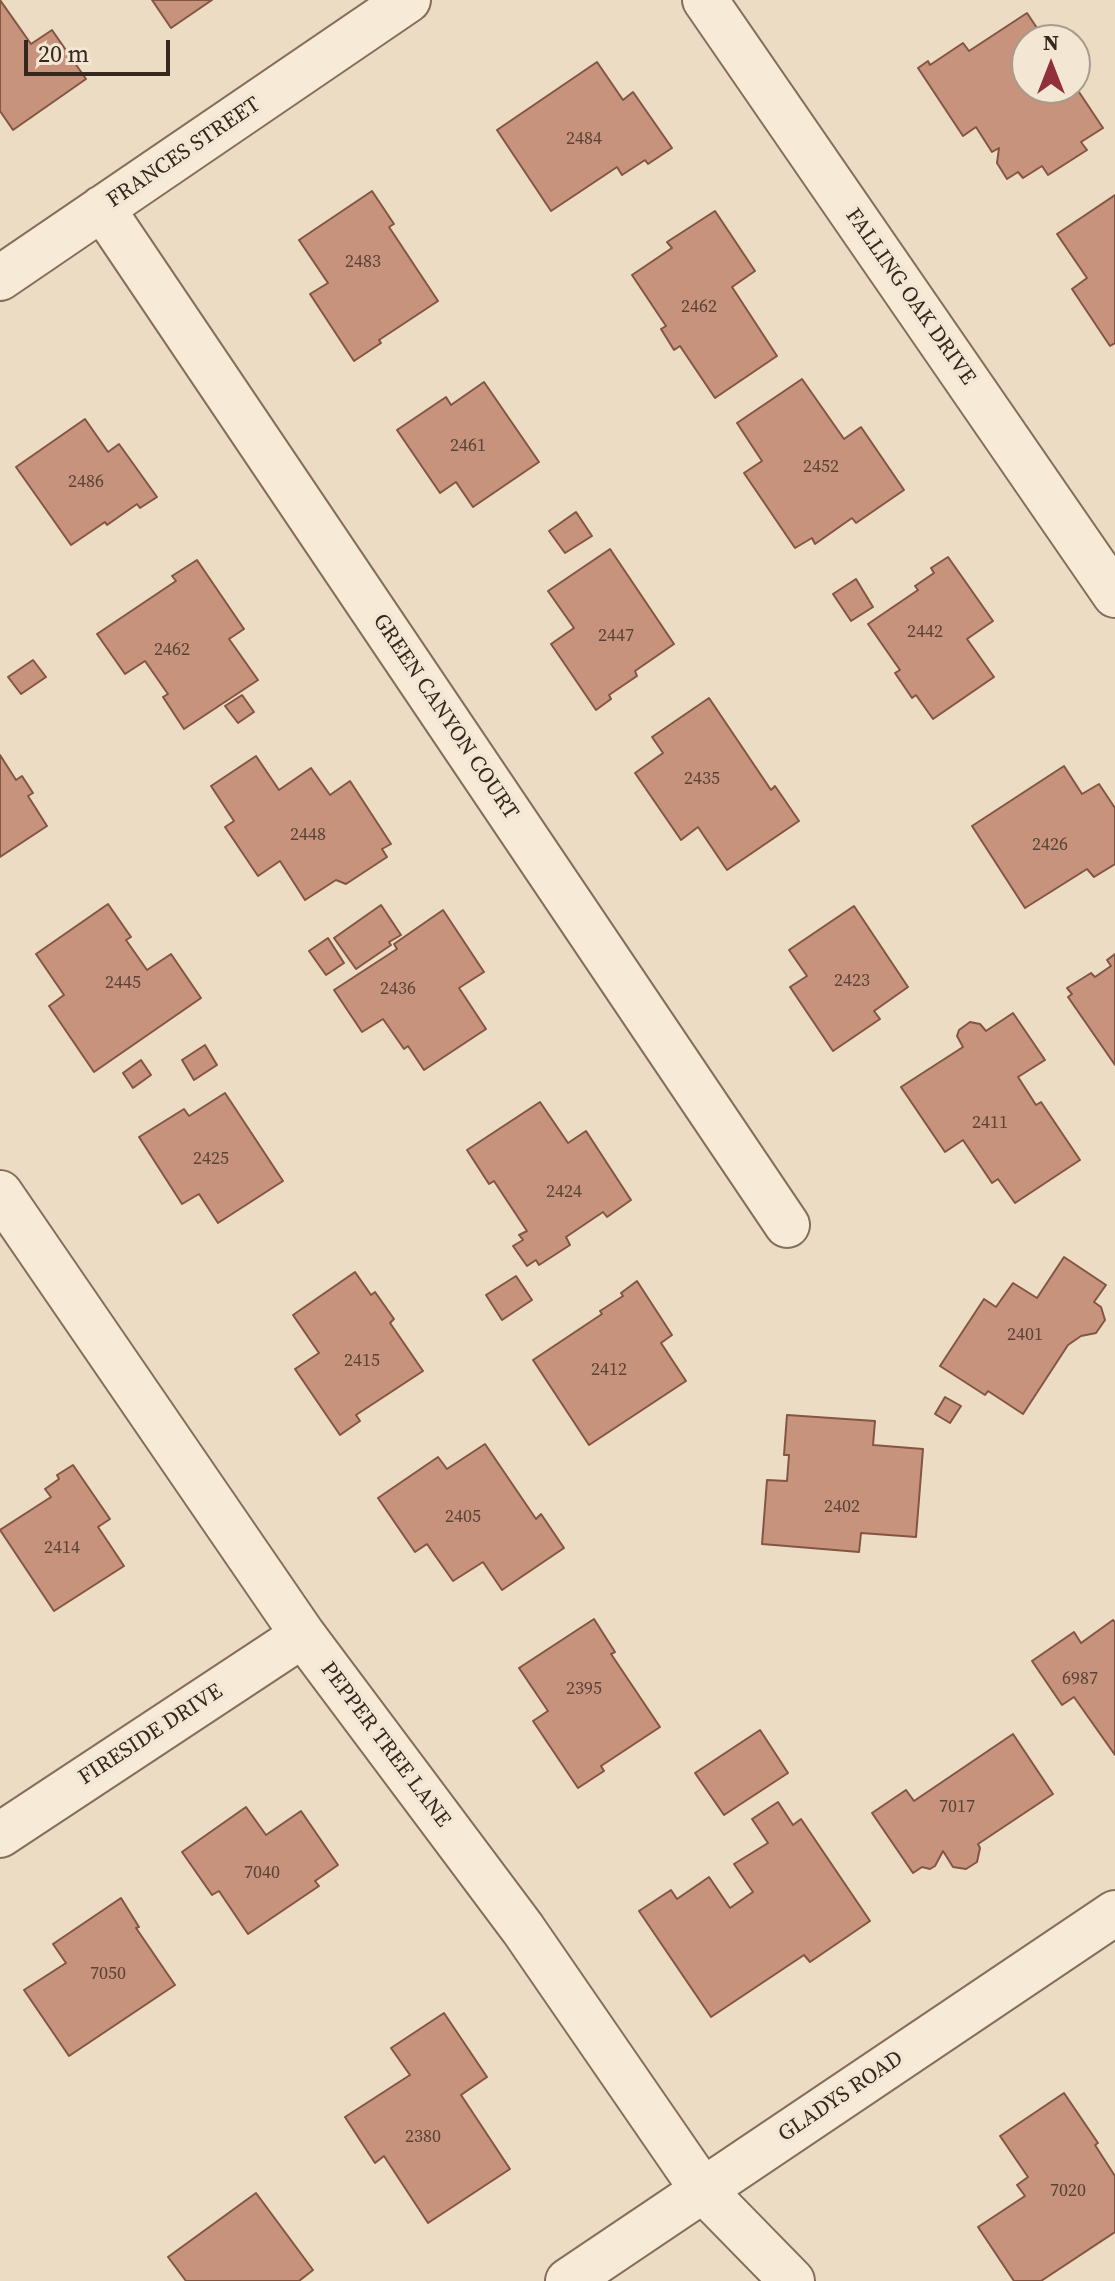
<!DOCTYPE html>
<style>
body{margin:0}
#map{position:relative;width:1115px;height:2281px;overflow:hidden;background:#ecdcc4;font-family:"Source Serif 4",serif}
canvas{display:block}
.north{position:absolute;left:1011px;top:24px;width:80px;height:80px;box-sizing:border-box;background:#f3e7d3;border:2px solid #a79b8b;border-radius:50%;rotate:0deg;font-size:22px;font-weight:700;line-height:32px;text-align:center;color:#36281f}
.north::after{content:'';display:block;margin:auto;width:28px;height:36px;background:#912f3a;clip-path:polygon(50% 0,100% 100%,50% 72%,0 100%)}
.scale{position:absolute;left:24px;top:40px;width:146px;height:36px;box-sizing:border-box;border:4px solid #36281f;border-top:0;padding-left:10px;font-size:24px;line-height:28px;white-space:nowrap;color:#36281f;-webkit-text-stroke:6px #f3e7d3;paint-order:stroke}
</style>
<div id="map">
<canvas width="1115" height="2281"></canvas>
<div class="north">N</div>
<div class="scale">20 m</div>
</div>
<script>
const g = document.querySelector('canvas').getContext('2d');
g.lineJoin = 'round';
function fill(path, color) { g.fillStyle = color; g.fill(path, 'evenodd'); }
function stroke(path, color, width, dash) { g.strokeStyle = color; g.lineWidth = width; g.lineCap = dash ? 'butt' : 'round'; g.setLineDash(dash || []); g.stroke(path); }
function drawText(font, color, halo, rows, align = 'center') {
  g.font = font + ' "Source Serif 4",serif'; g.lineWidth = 7; g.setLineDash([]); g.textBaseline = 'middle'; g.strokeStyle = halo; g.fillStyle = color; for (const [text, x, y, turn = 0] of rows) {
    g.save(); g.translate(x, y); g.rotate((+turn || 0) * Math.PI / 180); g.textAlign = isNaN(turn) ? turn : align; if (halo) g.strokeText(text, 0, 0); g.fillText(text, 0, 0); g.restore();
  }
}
const building = new Path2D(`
 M 0,0 L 31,44 L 52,30 L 86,79 L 13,130 L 0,111 Z
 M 152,0 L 212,0 L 171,28 Z
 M 1027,13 L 1045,40 L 1027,40 L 1027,88 L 1075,88 L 1075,86 L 1103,128 L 1081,142 L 1087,150 L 1048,175 L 1042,166 L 1023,178 L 1018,172 L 1007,179 L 997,163 L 999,148 L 992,152 L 976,127 L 963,136 L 918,68 L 928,61 L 930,65 L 963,43 L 969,51 Z
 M 597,62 L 623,100 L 633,92 L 672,148 L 648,164 L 645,160 L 622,175 L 617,167 L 551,211 L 497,130 Z
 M 372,191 L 394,224 L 389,227 L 438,301 L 379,340 L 381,343 L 354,361 L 310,294 L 328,283 L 299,240 Z
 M 1115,195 L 1115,343 L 1110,346 L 1072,289 L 1087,278 L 1057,234 Z
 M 715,211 L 755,271 L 732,287 L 777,356 L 715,398 L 680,346 L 674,350 L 661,329 L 666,326 L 632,275 L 672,248 L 667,242 Z
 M 802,379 L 844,439 L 861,427 L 904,490 L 856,523 L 852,518 L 815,544 L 812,538 L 795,548 L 744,473 L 762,461 L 737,423 Z
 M 484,382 L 539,462 L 473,507 L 456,482 L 440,493 L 397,430 L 446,397 L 451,405 Z
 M 85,419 L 108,452 L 119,444 L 157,497 L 140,508 L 137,504 L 107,525 L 105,522 L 71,545 L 16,467 Z
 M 576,512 L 592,536 L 565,553 L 549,531 Z
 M 610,549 L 674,644 L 635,671 L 637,676 L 609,695 L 611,699 L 596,710 L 551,644 L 574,628 L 548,591 Z
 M 948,557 L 993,621 L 967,639 L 994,677 L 933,719 L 916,695 L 912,698 L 895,673 L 900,670 L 868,624 L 918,590 L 915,586 L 934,573 L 931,568 Z
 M 197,560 L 244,629 L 229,639 L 258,680 L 184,729 L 163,697 L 168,694 L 145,661 L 125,674 L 97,634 L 176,581 L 172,576 Z
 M 856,579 L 873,607 L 851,621 L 833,594 Z
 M 33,660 L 46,677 L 21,694 L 8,677 Z
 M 242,695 L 254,712 L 238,723 L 225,706 Z
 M 709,698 L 771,790 L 775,786 L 799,821 L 727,870 L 698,827 L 681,840 L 635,773 L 663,753 L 652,737 Z
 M 0,755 L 16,780 L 22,776 L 33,793 L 28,796 L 47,826 L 0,857 Z
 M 256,756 L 279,790 L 311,768 L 330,795 L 350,781 L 391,844 L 382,849 L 387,857 L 346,884 L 336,880 L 305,900 L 280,861 L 258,876 L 225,827 L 234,821 L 211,786 Z
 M 1064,766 L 1082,794 L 1099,784 L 1115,808 L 1115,864 L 1094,877 L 1087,869 L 1025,908 L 972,826 Z
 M 108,904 L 131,937 L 126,940 L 147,970 L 171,954 L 201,998 L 94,1072 L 49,1006 L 64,995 L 36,954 Z
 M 381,905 L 401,935 L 389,942 L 391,945 L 356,969 L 334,938 Z
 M 854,906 L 908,987 L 874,1011 L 880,1019 L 833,1051 L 790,987 L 807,976 L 789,950 Z
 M 443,910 L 484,972 L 459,988 L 486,1029 L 424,1070 L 408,1046 L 404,1049 L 383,1019 L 362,1032 L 334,990 L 397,949 L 394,944 Z
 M 328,938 L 344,963 L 326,975 L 309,951 Z
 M 1115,954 L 1115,1065 L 1068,997 L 1072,994 L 1067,988 L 1091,973 L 1095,977 L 1111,966 L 1107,960 Z
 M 1013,1013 L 1045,1060 L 1018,1077 L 1036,1105 L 1041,1102 L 1080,1160 L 1015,1203 L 998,1179 L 992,1183 L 963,1140 L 945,1152 L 901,1087 L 963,1047 L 957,1036 L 959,1030 L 970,1022 L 980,1024 L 986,1031 Z
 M 205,1045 L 217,1065 L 194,1080 L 182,1060 Z
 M 141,1060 L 151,1075 L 133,1088 L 123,1073 Z
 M 225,1093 L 283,1181 L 218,1223 L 199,1194 L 182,1204 L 139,1137 L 184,1109 L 189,1116 Z
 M 540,1102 L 568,1143 L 586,1131 L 631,1200 L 607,1217 L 603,1212 L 566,1237 L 570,1245 L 539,1265 L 536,1260 L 527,1266 L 513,1246 L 523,1240 L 519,1235 L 527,1231 L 494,1181 L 489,1184 L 467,1150 Z
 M 1064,1257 L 1106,1285 L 1094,1302 L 1101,1307 L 1105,1320 L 1096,1333 L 1081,1336 L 1068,1345 L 1023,1414 L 988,1391 L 985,1395 L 940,1366 L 984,1299 L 996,1307 L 1013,1283 L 1037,1298 Z
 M 355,1272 L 371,1295 L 375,1292 L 394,1319 L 390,1323 L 423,1371 L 356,1415 L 360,1421 L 340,1435 L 295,1369 L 319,1353 L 293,1315 Z
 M 516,1276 L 532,1300 L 502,1320 L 486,1295 Z
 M 637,1281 L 672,1335 L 661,1343 L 686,1381 L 589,1445 L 533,1360 L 602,1314 L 600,1311 L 623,1296 L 621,1293 Z
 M 945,1397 L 961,1406 L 950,1423 L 935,1414 Z
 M 787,1415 L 875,1421 L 873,1445 L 923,1449 L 916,1537 L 861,1533 L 859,1552 L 762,1544 L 767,1480 L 787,1481 L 789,1455 L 784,1455 Z
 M 485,1444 L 536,1519 L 541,1514 L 564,1548 L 502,1590 L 483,1562 L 453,1581 L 427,1544 L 415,1552 L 378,1498 L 438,1457 L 447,1469 Z
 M 73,1465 L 110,1519 L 98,1527 L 124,1566 L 54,1611 L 0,1530 L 51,1497 L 45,1489 L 59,1479 L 57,1475 Z
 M 594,1619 L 615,1652 L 611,1654 L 660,1727 L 601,1766 L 604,1771 L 578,1788 L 533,1721 L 548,1711 L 519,1668 Z
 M 1113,1620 L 1115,1622 L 1115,1755 L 1074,1697 L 1062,1705 L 1032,1661 L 1074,1632 L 1081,1643 Z
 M 760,1730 L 788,1773 L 724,1815 L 695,1773 Z
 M 1013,1734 L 1053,1794 L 978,1844 L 980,1848 L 977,1862 L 966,1869 L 953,1867 L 943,1851 L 935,1866 L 930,1869 L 922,1867 L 913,1873 L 872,1813 L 906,1790 L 914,1801 Z
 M 778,1802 L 793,1825 L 801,1819 L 870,1921 L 810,1962 L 804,1955 L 711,2017 L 639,1911 L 671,1890 L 677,1899 L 709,1877 L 730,1908 L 753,1892 L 734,1864 L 768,1843 L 752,1819 Z
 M 246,1807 L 266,1835 L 301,1811 L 338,1865 L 315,1881 L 319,1886 L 248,1934 L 219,1891 L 212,1895 L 182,1852 Z
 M 121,1898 L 139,1927 L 136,1928 L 175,1985 L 69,2056 L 24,1990 L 66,1963 L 53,1944 Z
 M 444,2013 L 487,2077 L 461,2095 L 510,2169 L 428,2223 L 384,2156 L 375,2163 L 345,2117 L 410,2075 L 391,2048 Z
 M 1064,2093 L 1098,2143 L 1095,2145 L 1115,2176 L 1115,2232 L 1041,2281 L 1014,2281 L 978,2227 L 1025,2196 L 1017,2185 L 1028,2177 L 1000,2136 Z
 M 256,2193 L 313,2270 L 299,2281 L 186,2281 L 168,2257 Z`);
const minor = new Path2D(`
 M 705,0 L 1115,595
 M 102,208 L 787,1225
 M 0,278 L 408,0
 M 0,1193 L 303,1635 L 523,1929 L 702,2189 L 792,2281
 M 0,1835 L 303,1635
 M 568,2281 L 1115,1913`);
const numberNames = [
 ["2484",584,139],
 ["2483",363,262],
 ["2462",699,307],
 ["2461",468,446],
 ["2452",821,467],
 ["2486",86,482],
 ["2442",925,632],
 ["2447",616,636],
 ["2462",172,650],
 ["2435",702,779],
 ["2448",308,835],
 ["2426",1050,845],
 ["2423",852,981],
 ["2445",123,983],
 ["2436",398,989],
 ["2411",990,1123],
 ["2425",211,1159],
 ["2424",564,1192],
 ["2401",1025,1335],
 ["2415",362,1361],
 ["2412",609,1370],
 ["2402",842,1507],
 ["2405",463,1517],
 ["2414",62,1548],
 ["6987",1080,1679],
 ["2395",584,1689],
 ["7017",957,1807],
 ["7040",262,1873],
 ["7050",108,1974],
 ["2380",423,2137],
 ["7020",1068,2191]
];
const streetNames = [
 ["FRANCES STREET",184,153,-34],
 ["FALLING OAK DRIVE",910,297,55],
 ["GREEN CANYON COURT",445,717,56],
 ["FIRESIDE DRIVE",151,1735,-33],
 ["PEPPER TREE LANE",385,1745,53],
 ["GLADYS ROAD",841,2097,-34]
];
fill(building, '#c8937c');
stroke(building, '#835543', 2);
stroke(minor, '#856d5b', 48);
stroke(minor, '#f7ead7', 44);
drawText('18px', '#5a4336', null, numberNames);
drawText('22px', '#36281f', '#f3e7d3', streetNames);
</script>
